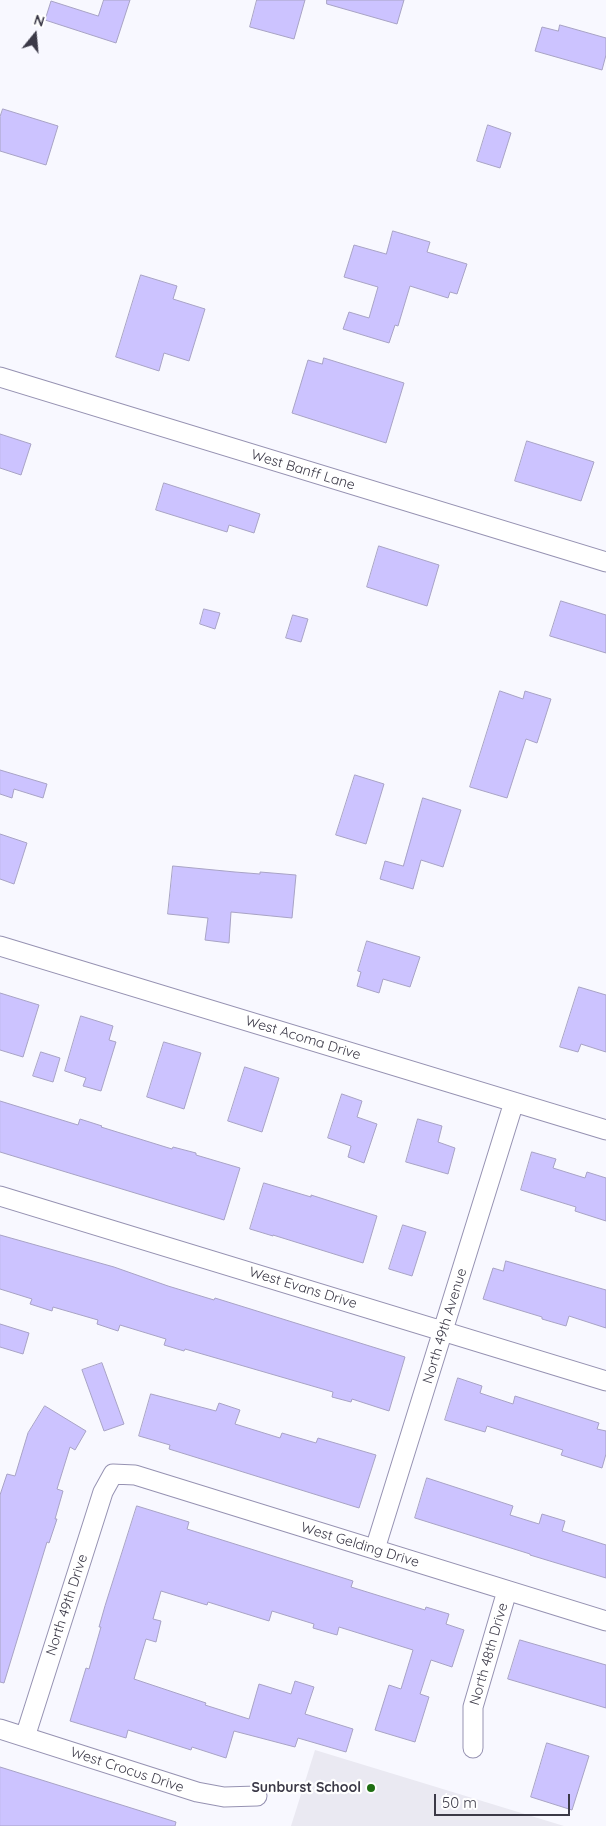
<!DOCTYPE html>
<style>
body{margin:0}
#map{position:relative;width:606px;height:1826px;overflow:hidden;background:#f8f8ff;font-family:Quicksand,sans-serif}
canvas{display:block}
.north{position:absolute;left:10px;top:10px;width:50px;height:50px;-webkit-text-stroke:4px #fff;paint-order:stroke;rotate:17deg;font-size:14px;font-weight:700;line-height:20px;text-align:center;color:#3b3947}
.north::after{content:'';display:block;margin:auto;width:18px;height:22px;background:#3b3947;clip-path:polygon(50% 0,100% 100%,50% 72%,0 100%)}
.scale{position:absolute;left:434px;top:1794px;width:136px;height:22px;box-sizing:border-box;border:2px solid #3b3947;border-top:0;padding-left:6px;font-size:15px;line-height:18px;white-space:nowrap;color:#3b3947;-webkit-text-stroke:4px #fff;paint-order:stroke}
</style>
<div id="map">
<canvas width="606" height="1826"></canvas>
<div class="north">N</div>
<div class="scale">50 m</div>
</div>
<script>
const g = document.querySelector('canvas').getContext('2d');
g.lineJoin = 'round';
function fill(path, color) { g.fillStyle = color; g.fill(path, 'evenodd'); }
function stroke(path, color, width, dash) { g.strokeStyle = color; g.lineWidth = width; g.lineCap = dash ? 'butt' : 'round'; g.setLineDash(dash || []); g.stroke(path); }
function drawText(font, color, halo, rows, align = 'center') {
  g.font = font + ' Quicksand,sans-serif'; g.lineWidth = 4.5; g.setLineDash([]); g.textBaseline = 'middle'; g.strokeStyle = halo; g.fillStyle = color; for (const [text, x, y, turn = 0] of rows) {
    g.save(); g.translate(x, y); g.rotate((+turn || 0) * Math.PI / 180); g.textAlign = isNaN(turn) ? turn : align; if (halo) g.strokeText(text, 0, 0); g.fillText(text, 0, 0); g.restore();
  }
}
const built = new Path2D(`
 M 315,1750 L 564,1826 L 291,1826 Z`);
const building = new Path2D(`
 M 104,0 L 130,0 L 116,43 L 45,20 L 51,1 L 98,16 Z
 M 257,0 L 305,0 L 294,39 L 250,27 Z
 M 327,0 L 404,0 L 397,24 L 327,4 Z
 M 560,25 L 606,38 L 606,55 L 602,70 L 535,51 L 542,27 L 558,31 Z
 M 3,109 L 58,126 L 46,165 L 0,151 L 0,117 Z
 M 488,125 L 511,133 L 500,168 L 477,161 Z
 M 393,231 L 430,242 L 427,252 L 467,264 L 457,294 L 450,292 L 448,298 L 410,286 L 398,326 L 395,325 L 389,343 L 343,329 L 349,312 L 369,318 L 378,287 L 344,277 L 354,245 L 386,254 Z
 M 141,275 L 177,286 L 173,299 L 205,309 L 189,361 L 164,353 L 159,371 L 116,357 Z
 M 324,358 L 404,383 L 386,443 L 292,413 L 308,360 L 322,364 Z
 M 0,434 L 31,444 L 21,475 L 0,468 Z
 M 527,441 L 594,462 L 581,501 L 515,481 Z
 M 164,483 L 260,514 L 254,533 L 229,525 L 227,532 L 156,510 Z
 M 379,546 L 439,565 L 427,606 L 367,587 Z
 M 561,601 L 606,615 L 606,653 L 550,636 Z
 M 204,609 L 220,613 L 215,629 L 200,624 Z
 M 293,615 L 308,619 L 301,642 L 286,638 Z
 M 500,691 L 523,699 L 525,691 L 551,699 L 537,743 L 526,739 L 507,798 L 470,787 Z
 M 0,770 L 47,784 L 43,798 L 14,789 L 12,798 L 0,794 Z
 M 355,775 L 384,784 L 366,844 L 336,835 Z
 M 423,798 L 461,810 L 443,867 L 421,860 L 413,889 L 380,879 L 385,861 L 403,866 Z
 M 0,834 L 27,843 L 14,884 L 0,879 Z
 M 173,866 L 235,872 L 260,874 L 260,872 L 296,875 L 292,918 L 231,912 L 229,943 L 205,940 L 208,918 L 168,914 Z
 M 367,941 L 420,957 L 410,987 L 383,979 L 379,993 L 357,986 L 361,972 L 358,971 Z
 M 579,987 L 606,995 L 606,1052 L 581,1044 L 578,1052 L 560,1047 Z
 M 0,993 L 39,1005 L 23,1057 L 0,1050 Z
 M 81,1016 L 113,1026 L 109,1040 L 116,1042 L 101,1091 L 83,1086 L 86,1078 L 65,1071 Z
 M 164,1042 L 201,1053 L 184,1109 L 147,1097 Z
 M 41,1052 L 60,1058 L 53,1082 L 33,1076 Z
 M 245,1067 L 279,1078 L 262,1132 L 228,1121 Z
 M 342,1094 L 362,1101 L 357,1117 L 377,1124 L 364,1163 L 348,1157 L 351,1146 L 328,1138 Z
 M 0,1101 L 78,1125 L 80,1119 L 102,1126 L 101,1127 L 172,1149 L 173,1147 L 196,1153 L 196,1155 L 240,1168 L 224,1220 L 0,1152 Z
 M 418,1119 L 442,1126 L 438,1142 L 455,1148 L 448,1174 L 406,1162 Z
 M 532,1152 L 556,1159 L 553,1168 L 585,1178 L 587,1172 L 606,1178 L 606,1221 L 575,1211 L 576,1207 L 521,1190 Z
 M 264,1183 L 311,1197 L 311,1195 L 377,1216 L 363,1263 L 273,1235 L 273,1236 L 250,1229 Z
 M 403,1225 L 426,1232 L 412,1276 L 389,1269 Z
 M 0,1235 L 114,1267 L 168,1286 L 214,1300 L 215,1298 L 405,1357 L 389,1411 L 352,1399 L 351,1402 L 332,1397 L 333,1392 L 185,1349 L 184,1351 L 164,1345 L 166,1339 L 120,1325 L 118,1331 L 97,1324 L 98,1320 L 53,1307 L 52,1311 L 30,1304 L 32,1299 L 0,1289 Z
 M 506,1261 L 606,1290 L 606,1328 L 569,1316 L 566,1326 L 542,1319 L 542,1317 L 483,1299 L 493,1268 L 503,1271 Z
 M 0,1324 L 29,1333 L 23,1354 L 0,1347 Z
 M 102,1363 L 124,1424 L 104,1431 L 82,1370 Z
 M 458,1378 L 482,1386 L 480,1393 L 513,1404 L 515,1396 L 599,1423 L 597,1429 L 606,1431 L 606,1454 L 602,1468 L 561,1455 L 563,1450 L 487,1426 L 485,1432 L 445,1420 Z
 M 151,1394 L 216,1411 L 219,1403 L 240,1410 L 235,1424 L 280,1438 L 282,1433 L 316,1443 L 318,1438 L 376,1455 L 359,1508 L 169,1449 L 170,1445 L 139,1436 Z
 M 45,1406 L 86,1431 L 75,1450 L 70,1447 L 57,1489 L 63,1491 L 55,1519 L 57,1519 L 49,1543 L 47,1542 L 4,1683 L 0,1682 L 0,1495 L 7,1474 L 15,1476 L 28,1433 Z
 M 427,1478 L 513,1506 L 510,1515 L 539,1524 L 542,1514 L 565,1521 L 562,1531 L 606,1545 L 606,1578 L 530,1555 L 530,1554 L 415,1518 Z
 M 137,1506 L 189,1522 L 187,1529 L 353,1581 L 351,1587 L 425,1610 L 426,1607 L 449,1614 L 446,1624 L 464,1630 L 452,1667 L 431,1660 L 420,1694 L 429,1697 L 415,1742 L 375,1730 L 389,1685 L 401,1689 L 413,1650 L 339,1627 L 337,1635 L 313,1628 L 314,1624 L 272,1611 L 269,1621 L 208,1602 L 207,1605 L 161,1591 L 153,1619 L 161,1621 L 156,1642 L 146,1639 L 134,1679 L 206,1703 L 205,1705 L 249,1719 L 259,1684 L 291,1694 L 295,1681 L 314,1687 L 305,1714 L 353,1729 L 346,1752 L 298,1738 L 295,1747 L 234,1731 L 226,1758 L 192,1747 L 191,1750 L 128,1730 L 126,1738 L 70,1721 L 86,1668 L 89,1669 L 101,1627 L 99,1627 L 105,1606 Z
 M 520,1640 L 606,1665 L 606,1708 L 508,1679 Z
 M 547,1743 L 589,1756 L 572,1810 L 531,1797 Z
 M 0,1767 L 176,1822 L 175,1826 L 0,1826 Z`);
const minor = new Path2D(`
 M 0,377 L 606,562
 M 0,946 L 606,1130
 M 0,1196 L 606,1381
 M 375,1549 L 514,1102
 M 0,1729 L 197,1792 L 224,1797 L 257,1796
 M 25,1737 L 103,1492 L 113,1474 L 135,1475 L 606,1621
 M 473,1748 L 473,1707 L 507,1591`);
const markers = [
 [371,1788,5,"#1f6e13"]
];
const streetNames = [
 ["West Banff Lane",303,470,17],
 ["West Acoma Drive",303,1038,17],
 ["West Evans Drive",303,1288,17],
 ["North 49th Avenue",445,1326,-73],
 ["West Gelding Drive",360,1545,17],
 ["North 49th Drive",67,1605,-72],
 ["North 48th Drive",489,1654,-74],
 ["West Crocus Drive",127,1770,18]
];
const poiNames = [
 ["Sunburst School",361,1788]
];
fill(built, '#eae9f2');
fill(building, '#ccc3ff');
stroke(building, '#a8a3c5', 1);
stroke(minor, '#9692b2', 21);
stroke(minor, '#fff', 19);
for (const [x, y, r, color] of markers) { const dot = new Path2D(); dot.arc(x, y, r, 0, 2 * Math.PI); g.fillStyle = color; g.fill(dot); stroke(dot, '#fff', 2); }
drawText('14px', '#3b3947', '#fff', streetNames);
drawText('bold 14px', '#3b3947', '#fff', poiNames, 'right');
</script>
